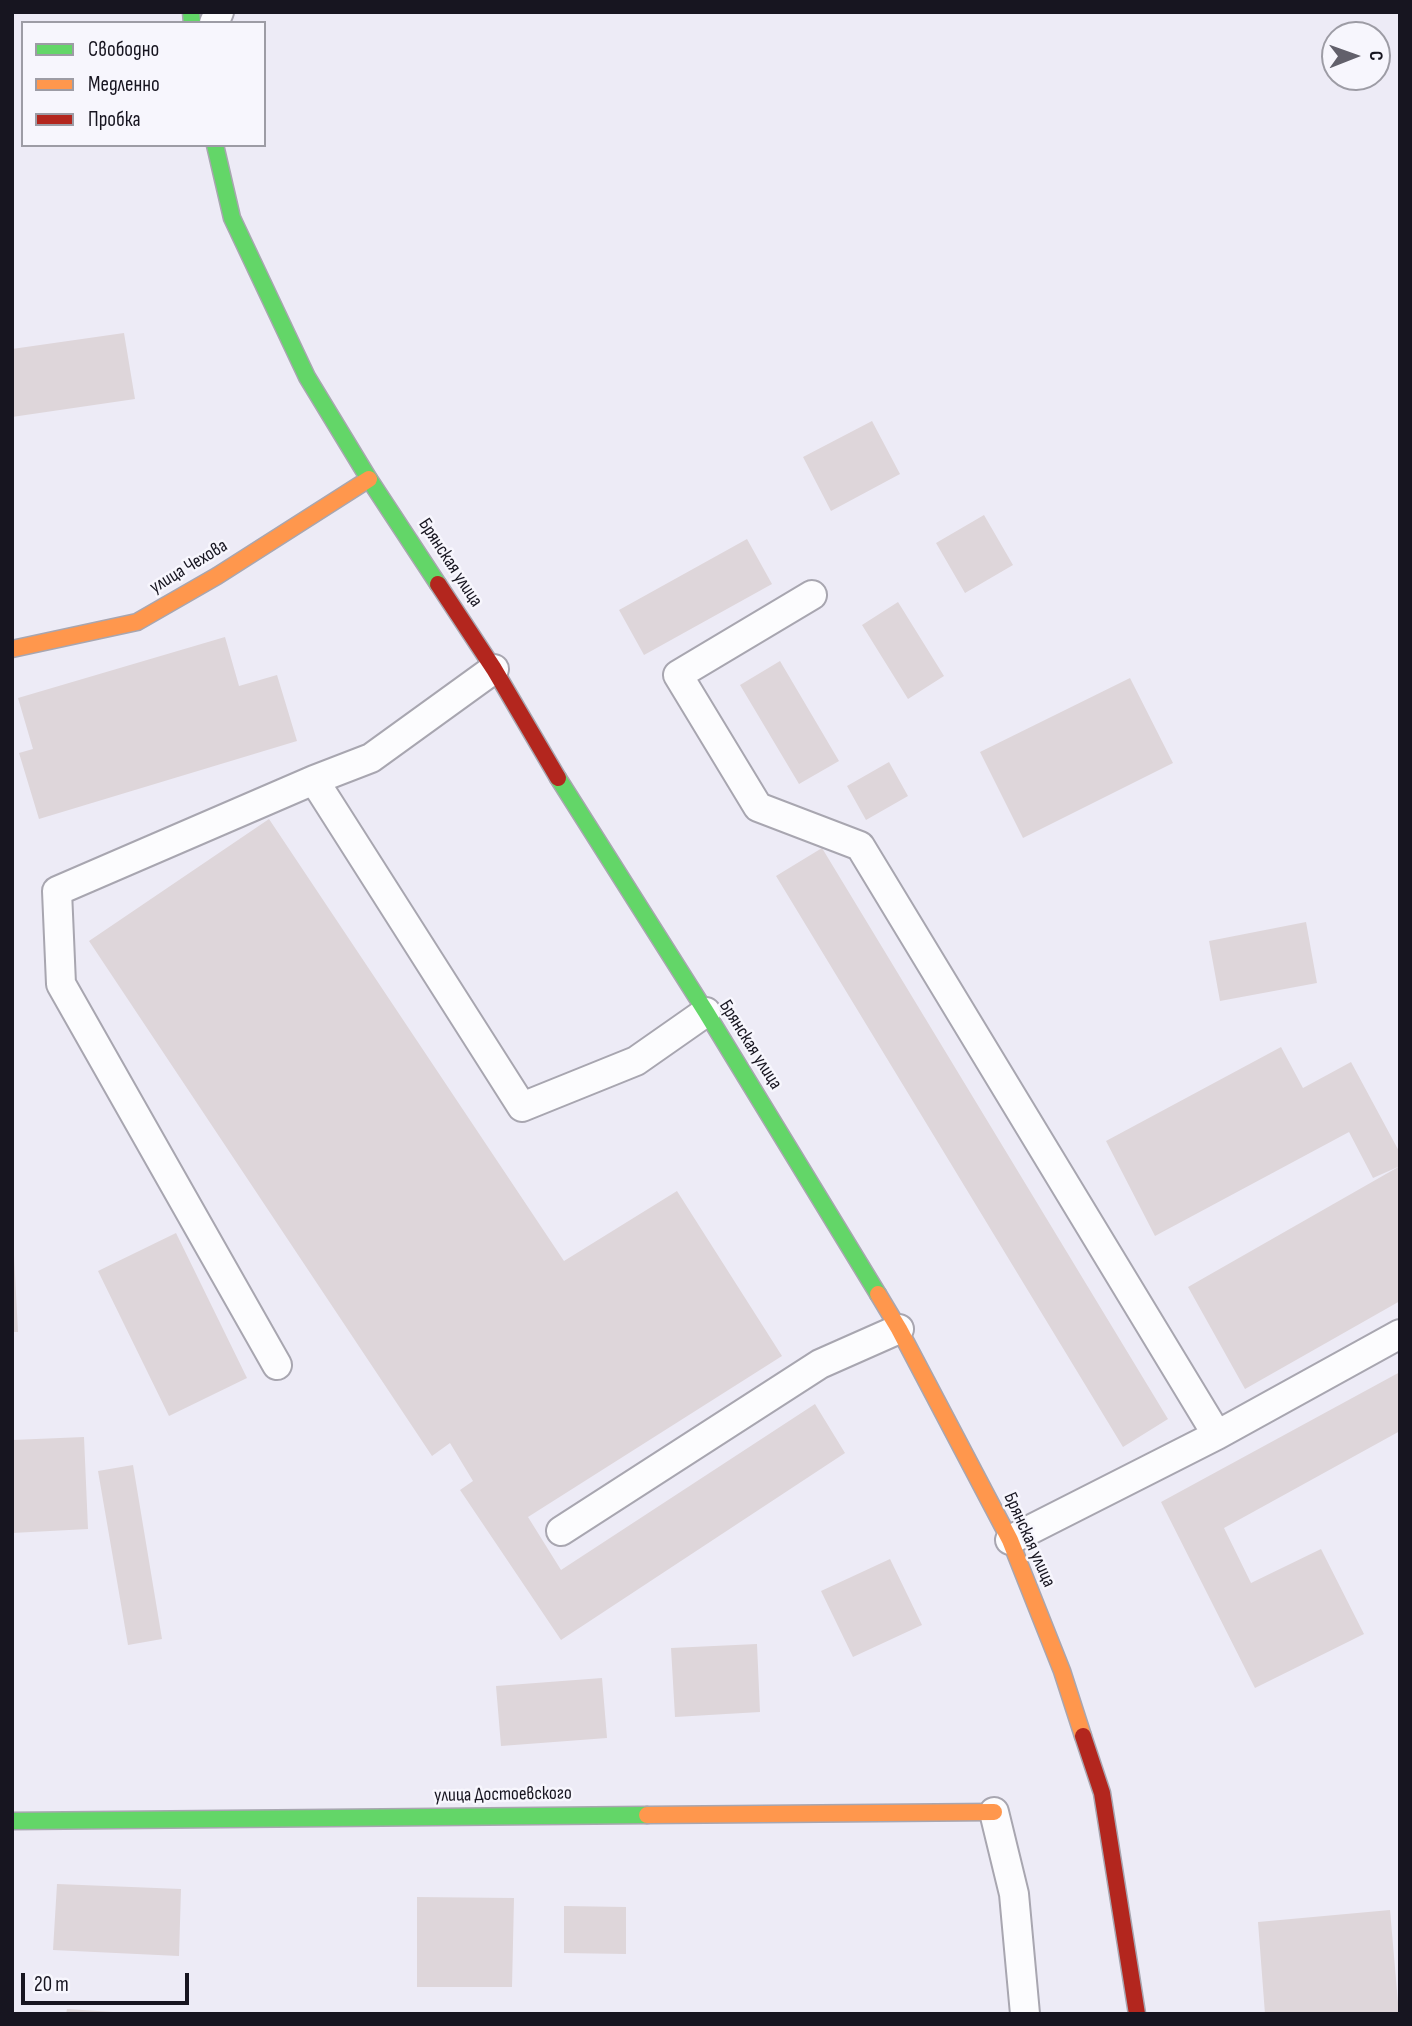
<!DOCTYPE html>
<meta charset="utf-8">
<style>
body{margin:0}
#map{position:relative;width:1412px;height:2026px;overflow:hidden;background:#edebf6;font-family:"Sofia Sans Condensed",sans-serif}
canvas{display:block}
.frame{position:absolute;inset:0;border:14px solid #171520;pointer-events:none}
.legend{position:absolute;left:21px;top:21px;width:245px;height:126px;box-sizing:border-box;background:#f7f6fd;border:2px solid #9d9ca5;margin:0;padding:9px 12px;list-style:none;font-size:21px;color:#171520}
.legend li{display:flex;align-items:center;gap:14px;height:35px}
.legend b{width:35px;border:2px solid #9d9ca5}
.north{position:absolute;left:1321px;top:21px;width:70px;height:70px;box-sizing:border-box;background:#f7f6fd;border:2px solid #9d9ca5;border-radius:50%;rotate:89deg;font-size:19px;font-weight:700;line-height:28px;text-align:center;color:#171520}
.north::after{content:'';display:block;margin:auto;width:24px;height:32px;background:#62606b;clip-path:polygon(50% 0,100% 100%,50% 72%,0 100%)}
.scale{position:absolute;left:21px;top:1973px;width:168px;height:32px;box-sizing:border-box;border:4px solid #171520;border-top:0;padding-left:9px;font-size:21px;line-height:24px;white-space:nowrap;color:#171520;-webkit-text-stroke:5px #f7f6fd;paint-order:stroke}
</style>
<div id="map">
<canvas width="1412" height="2026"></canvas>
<div class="frame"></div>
<ul class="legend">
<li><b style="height:9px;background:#63d668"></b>Свободно</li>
<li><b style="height:9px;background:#ff974d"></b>Медленно</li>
<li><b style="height:9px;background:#b3261e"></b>Пробка</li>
</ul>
<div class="north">С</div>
<div class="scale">20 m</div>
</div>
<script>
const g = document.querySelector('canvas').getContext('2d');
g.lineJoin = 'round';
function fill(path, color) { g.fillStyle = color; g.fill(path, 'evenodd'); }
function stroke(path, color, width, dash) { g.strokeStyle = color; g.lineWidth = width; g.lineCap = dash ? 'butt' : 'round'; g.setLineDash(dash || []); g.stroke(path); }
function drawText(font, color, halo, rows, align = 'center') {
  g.font = font + ' "Sofia Sans Condensed",sans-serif'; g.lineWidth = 5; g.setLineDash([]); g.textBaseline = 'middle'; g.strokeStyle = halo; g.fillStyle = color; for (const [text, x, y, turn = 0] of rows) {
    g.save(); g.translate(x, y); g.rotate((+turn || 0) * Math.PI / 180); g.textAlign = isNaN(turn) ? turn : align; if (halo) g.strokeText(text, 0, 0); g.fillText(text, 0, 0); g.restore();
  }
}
const building = new Path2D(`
 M 124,333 L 135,399 L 12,417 L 12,349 Z
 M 872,421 L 900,474 L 831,511 L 803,457 Z
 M 984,515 L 1013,565 L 965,593 L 936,543 Z
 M 747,539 L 772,584 L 644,655 L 619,610 Z
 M 898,602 L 944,676 L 908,699 L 862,625 Z
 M 225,637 L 239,686 L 277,675 L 297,741 L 39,819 L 19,753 L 33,749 L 18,698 Z
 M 780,661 L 839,761 L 799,784 L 740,685 Z
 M 1130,678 L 1173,763 L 1023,838 L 980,752 Z
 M 889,762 L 908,796 L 866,820 L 847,786 Z
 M 269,819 L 564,1261 L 677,1191 L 782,1356 L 528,1517 L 561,1570 L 815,1404 L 845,1453 L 561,1640 L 460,1490 L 473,1481 L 450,1443 L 432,1456 L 89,941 Z
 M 822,848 L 1168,1419 L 1123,1447 L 776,876 Z
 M 1306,922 L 1317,983 L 1220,1001 L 1209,941 Z
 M 1281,1047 L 1303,1088 L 1351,1062 L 1400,1153 L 1400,1166 L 1373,1178 L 1349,1132 L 1155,1236 L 1106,1141 Z
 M 1400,1166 L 1400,1301 L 1245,1389 L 1188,1287 Z
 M 176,1233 L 247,1378 L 169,1416 L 98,1271 Z
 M 12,1255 L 14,1255 L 18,1332 L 12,1332 Z
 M 1400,1372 L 1400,1431 L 1224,1528 L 1251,1583 L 1321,1549 L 1364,1634 L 1255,1688 L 1161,1502 Z
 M 84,1437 L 88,1529 L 12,1533 L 12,1440 Z
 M 133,1465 L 162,1639 L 128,1645 L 98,1471 Z
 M 890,1559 L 922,1625 L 853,1657 L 821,1591 Z
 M 757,1644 L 760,1712 L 675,1717 L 671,1648 Z
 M 602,1678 L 607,1738 L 501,1746 L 496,1686 Z
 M 57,1884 L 181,1889 L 179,1956 L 53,1950 Z
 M 417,1897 L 514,1898 L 512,1987 L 417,1987 Z
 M 564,1906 L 626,1907 L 626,1954 L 564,1953 Z
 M 1390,1910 L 1399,2014 L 1265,2014 L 1258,1922 Z
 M 67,2009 L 113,2012 L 112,2014 L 66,2014 Z`);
const lane = new Path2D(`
 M 214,23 L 219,12
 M 812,595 L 678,675 L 758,807 L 860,846 L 1217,1435
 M 314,780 L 522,1107 L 636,1061 L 706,1012
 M 277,1365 L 61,984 L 57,891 L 314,780 L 371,758 L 494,669
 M 561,1531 L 820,1364 L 899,1329
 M 1010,1540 L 1217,1435 L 1400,1334
 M 994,1812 L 1014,1894 L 1025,2014`);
const fast = new Path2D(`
 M 191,12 L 192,23
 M 215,145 L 232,218 L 307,377 L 369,479 L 438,584
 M 558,778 L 706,1012 L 878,1294
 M 12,1821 L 647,1815`);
const slow = new Path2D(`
 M 12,649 L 137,622 L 217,576 L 369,479
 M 878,1294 L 899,1329 L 1010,1540 L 1062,1671 L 1083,1736
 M 647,1815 L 994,1812`);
const jam = new Path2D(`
 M 438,584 L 494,669 L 558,778
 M 1083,1736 L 1102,1793 L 1137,2014`);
const streetNames = [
 ["Брянская улица",450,563,57],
 ["улица Чехова",189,567,-31],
 ["Брянская улица",750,1045,58],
 ["Брянская улица",1029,1540,66],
 ["улица Достоевского",503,1795,-1]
];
fill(building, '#ded6da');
stroke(lane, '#a8a6b0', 32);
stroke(fast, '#a8a6b0', 19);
stroke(slow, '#a8a6b0', 19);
stroke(jam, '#a8a6b0', 19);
stroke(lane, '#fcfcfe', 28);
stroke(fast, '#63d668', 16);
stroke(slow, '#ff974d', 16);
stroke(jam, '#b3261e', 16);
drawText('19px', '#171520', '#f7f6fd', streetNames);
</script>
